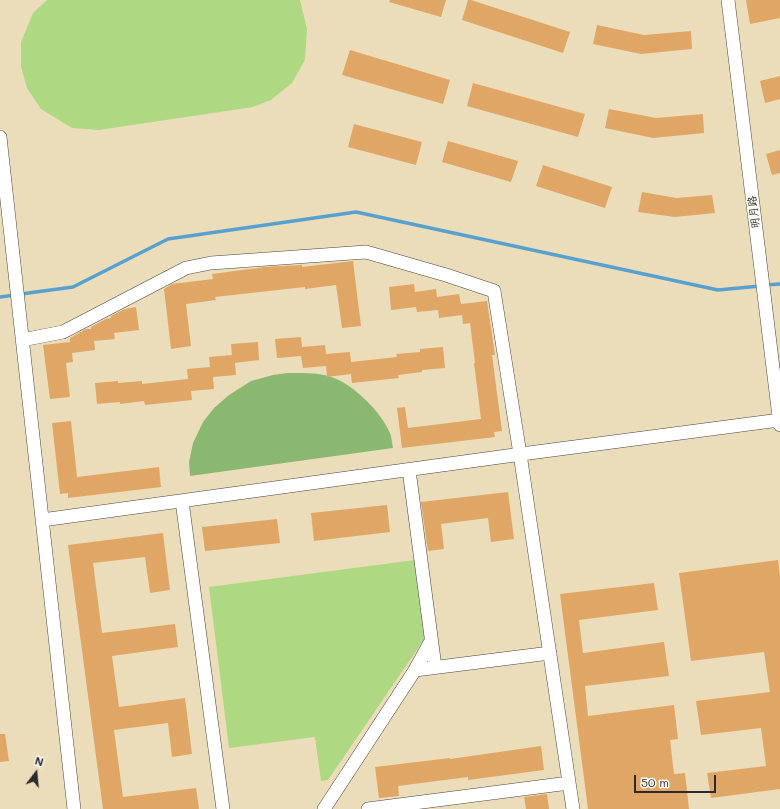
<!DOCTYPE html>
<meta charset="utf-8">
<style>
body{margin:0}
#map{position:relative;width:780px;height:809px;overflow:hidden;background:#ecddba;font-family:Mali,sans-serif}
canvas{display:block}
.north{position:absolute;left:16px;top:753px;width:40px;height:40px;-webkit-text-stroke:3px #fdfcf7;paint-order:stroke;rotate:16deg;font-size:11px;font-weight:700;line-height:16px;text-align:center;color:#2b2b2b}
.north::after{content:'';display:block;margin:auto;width:14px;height:18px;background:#2b2b2b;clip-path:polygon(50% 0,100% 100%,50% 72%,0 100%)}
.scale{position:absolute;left:634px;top:775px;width:82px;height:18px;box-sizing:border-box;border:2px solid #2b2b2b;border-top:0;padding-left:5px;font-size:12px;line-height:14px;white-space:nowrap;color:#2b2b2b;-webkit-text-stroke:3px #fdfcf7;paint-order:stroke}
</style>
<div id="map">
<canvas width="780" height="809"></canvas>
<div class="north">N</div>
<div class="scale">50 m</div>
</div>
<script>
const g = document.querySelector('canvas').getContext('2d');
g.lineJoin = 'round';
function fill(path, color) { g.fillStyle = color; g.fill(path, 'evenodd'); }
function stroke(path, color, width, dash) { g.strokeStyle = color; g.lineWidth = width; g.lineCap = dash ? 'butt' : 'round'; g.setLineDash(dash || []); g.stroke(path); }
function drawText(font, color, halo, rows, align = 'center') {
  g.font = font + ' Mali,"LXGW WenKai TC",sans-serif'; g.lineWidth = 3; g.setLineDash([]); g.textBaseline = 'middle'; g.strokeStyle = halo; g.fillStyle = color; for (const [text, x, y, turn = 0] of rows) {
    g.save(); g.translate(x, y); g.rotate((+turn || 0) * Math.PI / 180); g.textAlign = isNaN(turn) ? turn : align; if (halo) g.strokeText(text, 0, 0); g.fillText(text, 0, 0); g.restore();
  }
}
const green = new Path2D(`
 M 47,0 L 300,0 L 307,29 L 305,60 L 292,83 L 271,100 L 253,107 L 99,130 L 72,128 L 41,109 L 27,88 L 21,67 L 21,42 L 33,13 Z
 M 415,560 L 425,638 L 328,780 L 321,781 L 315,737 L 229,748 L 209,587 Z`);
const forest = new Path2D(`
 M 287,373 C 303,373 319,372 334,378 C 355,386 381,412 390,433 C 392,438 392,444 393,448 L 190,476 L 189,462 L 193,443 L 203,422 L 214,408 L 229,395 L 251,381 L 273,375 Z`);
const stream = new Path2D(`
 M 766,285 L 780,284
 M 21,294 L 73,287 L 168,239 L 356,212 L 718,290 L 760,286
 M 0,297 L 15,295`);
const building = new Path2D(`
 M 390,0 L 446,0 L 441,17 L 389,2 Z
 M 468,0 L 471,0 L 570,32 L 563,53 L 462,20 Z
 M 746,0 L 780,0 L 780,18 L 750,24 Z
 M 597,25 L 644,35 L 691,31 L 692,49 L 641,54 L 593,44 Z
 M 350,50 L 450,80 L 443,104 L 342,75 Z
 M 780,76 L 780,99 L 765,103 L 760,81 Z
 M 473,83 L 585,114 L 578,137 L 467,106 Z
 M 609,109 L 656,118 L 703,114 L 704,133 L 653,138 L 605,128 Z
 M 354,124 L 422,142 L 416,165 L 348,147 Z
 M 448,141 L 518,161 L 511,182 L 442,162 Z
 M 780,150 L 780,173 L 772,175 L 766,154 Z
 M 543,165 L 612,187 L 605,208 L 536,186 Z
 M 642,192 L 676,198 L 712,195 L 715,213 L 675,217 L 638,212 Z
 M 353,261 L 361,326 L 342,328 L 336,285 L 305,289 L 305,287 L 215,297 L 216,300 L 186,304 L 191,346 L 171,349 L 164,289 L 172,284 L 213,279 L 212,274 L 265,267 L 302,265 L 302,267 Z
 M 414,284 L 415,292 L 436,289 L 437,297 L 459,294 L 461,304 L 487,301 L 495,355 L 492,355 L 502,431 L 494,432 L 495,437 L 402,448 L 397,408 L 405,407 L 408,428 L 481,419 L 474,363 L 475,363 L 470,323 L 463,324 L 462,315 L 439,318 L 438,310 L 417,312 L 416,307 L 391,310 L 389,287 Z
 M 136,307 L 139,330 L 114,333 L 115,339 L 94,341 L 95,350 L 72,353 L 73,362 L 66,363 L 70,397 L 50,399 L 43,345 L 70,342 L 70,338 L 86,329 L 91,329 L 91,327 L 106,319 L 111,318 L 111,316 L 125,309 Z
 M 301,337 L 302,347 L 325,345 L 326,354 L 350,352 L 351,362 L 397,357 L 396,354 L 420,352 L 420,349 L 443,347 L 445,368 L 422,370 L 422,372 L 398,375 L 399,378 L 352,383 L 351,374 L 327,377 L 326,366 L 303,368 L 301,356 L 277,358 L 275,339 Z
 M 258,342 L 259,360 L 235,363 L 236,375 L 213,377 L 214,389 L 191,391 L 192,400 L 145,405 L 144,401 L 120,404 L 120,402 L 97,404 L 95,383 L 118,381 L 118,383 L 142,381 L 142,384 L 188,379 L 187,369 L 210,367 L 209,357 L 232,355 L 231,344 Z
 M 71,421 L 77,477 L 159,467 L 161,487 L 68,498 L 68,493 L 60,494 L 52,423 Z
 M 508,492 L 514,539 L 491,542 L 488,518 L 441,524 L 444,549 L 428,551 L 421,502 Z
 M 387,505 L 390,532 L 314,541 L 311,513 Z
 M 277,519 L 280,543 L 205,551 L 202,527 Z
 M 163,533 L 170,590 L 150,593 L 145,557 L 93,563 L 102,633 L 175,624 L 178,647 L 112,656 L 119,707 L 185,698 L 192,754 L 172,757 L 168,723 L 114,730 L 123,797 L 196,788 L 199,809 L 103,809 L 68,545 Z
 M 778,560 L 780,576 L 780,789 L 711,798 L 707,773 L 766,766 L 761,728 L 701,735 L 696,701 L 770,692 L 764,652 L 691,661 L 679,573 Z
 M 654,583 L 658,610 L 579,620 L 583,653 L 664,642 L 669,676 L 585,686 L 588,716 L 674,705 L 678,739 L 670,740 L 674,774 L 685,773 L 689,809 L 588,809 L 560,594 Z
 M 0,734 L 5,734 L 9,761 L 0,762 Z
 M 541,746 L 544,770 L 468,780 L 468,777 L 398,786 L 399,796 L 379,798 L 375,767 L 450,758 L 450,759 Z
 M 547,794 L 549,809 L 526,809 L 524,797 Z`);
const minor = new Path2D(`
 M 728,0 L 780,425
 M 0,137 L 74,809
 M 22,340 L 63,332 L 186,268 L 211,263 L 366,252 L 446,275 L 494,291 L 520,454 L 573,809
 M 409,470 L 435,667
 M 182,501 L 223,809
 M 42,520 L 529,453 L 780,420
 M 415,670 L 431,641
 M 324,809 L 415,670 L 550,653
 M 368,809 L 569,783`);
const streetNames = [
 ["明月路",754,212,-97]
];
fill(green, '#afd883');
fill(forest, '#8bb871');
stroke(stream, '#58a1cf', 3.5);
fill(building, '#dfa666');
stroke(minor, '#484640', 14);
stroke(minor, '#fff', 13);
drawText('11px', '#2b2b2b', '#fdfcf7', streetNames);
</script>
